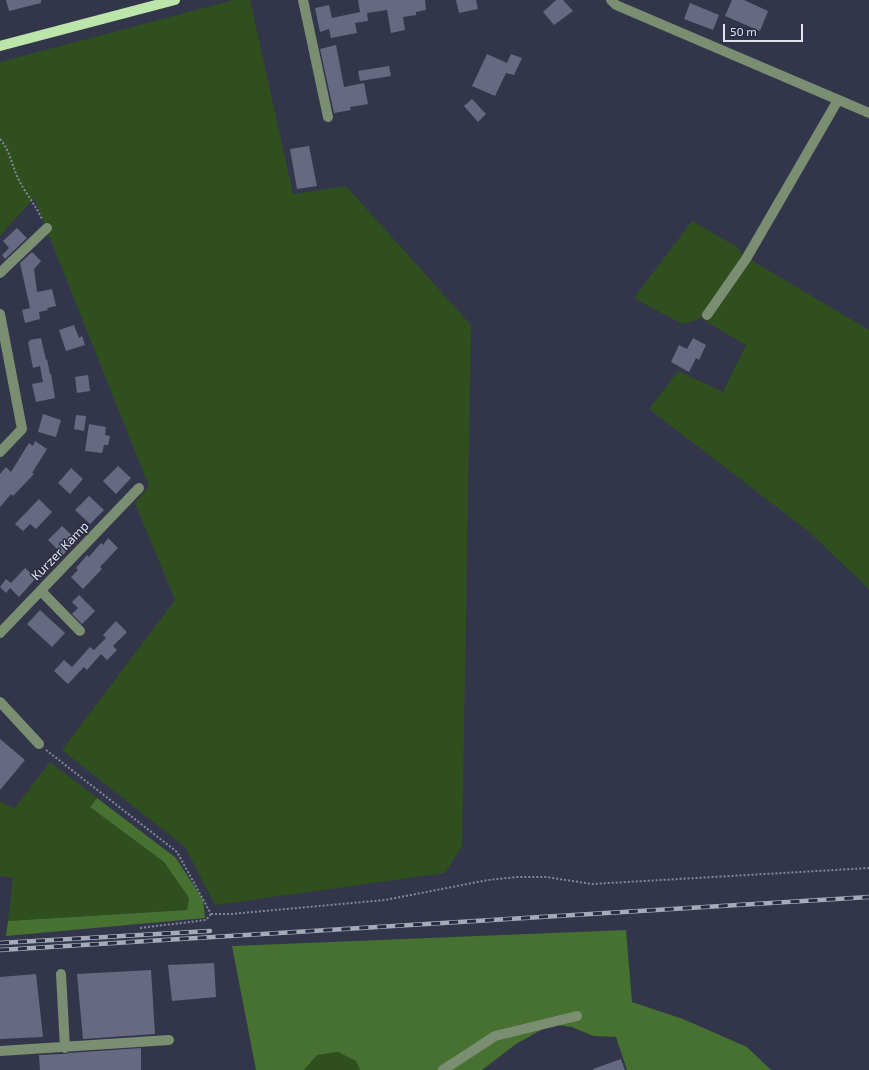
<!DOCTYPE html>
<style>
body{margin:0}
#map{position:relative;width:869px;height:1070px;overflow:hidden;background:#33364b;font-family:"Exo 2",sans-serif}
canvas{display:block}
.scale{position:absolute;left:723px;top:24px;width:80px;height:18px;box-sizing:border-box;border:2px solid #e1e3f1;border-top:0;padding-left:5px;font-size:12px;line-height:14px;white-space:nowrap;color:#e1e3f1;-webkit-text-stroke:3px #292b40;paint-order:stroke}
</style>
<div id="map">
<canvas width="869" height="1070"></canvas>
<div class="scale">50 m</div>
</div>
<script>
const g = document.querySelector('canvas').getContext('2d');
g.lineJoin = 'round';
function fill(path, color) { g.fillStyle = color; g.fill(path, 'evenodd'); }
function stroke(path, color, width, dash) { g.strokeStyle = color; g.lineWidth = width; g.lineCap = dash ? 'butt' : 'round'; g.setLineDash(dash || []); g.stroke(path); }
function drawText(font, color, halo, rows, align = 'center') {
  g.font = font + ' "Exo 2",sans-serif'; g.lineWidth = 3; g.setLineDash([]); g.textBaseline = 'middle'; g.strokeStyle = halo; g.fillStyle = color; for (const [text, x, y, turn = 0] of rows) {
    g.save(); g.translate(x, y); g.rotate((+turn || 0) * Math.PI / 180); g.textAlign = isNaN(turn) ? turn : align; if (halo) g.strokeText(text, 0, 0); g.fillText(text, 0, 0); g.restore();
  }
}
const green = new Path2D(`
 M 234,0 L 250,0 L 293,194 L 346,186 L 471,325 L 462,846 L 445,873 L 215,905 L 185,847 L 62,750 L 175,600 L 135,503 L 149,486 L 34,198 L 0,236 L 0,62 Z
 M 692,221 L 737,247 L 743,256 L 700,319 L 682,324 L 634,298 Z
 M 751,260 L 869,330 L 869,589 L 808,531 L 649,409 L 678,371 L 723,392 L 746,345 L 705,321 L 724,298 Z
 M 50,762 L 97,798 L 90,807 L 164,862 L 189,898 L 187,910 L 8,921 L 13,878 L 0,876 L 0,801 L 14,809 Z
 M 338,1052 L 356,1061 L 360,1070 L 304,1070 L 317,1055 Z`);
const forest = new Path2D(`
 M 97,798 L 176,858 L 203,900 L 205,918 L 6,936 L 8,921 L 187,910 L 189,898 L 164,862 L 90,807 Z
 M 626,930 L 632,1002 L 683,1019 L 747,1047 L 771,1070 L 627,1070 L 616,1037 L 593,1036 L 572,1027 L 552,1024 L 516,1044 L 482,1070 L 360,1070 L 356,1061 L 338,1052 L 317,1055 L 304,1070 L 256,1070 L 232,946 Z`);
const building = new Path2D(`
 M 6,0 L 41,0 L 41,3 L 9,11 Z
 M 358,0 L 425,0 L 426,10 L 416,12 L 416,15 L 403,17 L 405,30 L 391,33 L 387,10 L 367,13 L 368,21 L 355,23 L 357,33 L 331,38 L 329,29 L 320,32 L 315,8 L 329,5 L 332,18 L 360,12 Z
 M 456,0 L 476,0 L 478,9 L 459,13 Z
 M 556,0 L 563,0 L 573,11 L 554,25 L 543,12 Z
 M 732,0 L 744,0 L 768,11 L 760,31 L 725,16 Z
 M 690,3 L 719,15 L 713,30 L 684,19 Z
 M 336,45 L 344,87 L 364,83 L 368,104 L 350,107 L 351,110 L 334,113 L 320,49 Z
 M 487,54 L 507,63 L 511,54 L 522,58 L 514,75 L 506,73 L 495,96 L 472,86 Z
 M 389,66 L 391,76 L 360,81 L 358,71 Z
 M 472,99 L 486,114 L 478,122 L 464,106 Z
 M 309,146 L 317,186 L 297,189 L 290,149 Z
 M 17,228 L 27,238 L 5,259 L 2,255 L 9,248 L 3,241 Z
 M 32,252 L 41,261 L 34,269 L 37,292 L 52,289 L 56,306 L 47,308 L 48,310 L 39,312 L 40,319 L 25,323 L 22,310 L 30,308 L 20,263 Z
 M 74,325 L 79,338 L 82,336 L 85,345 L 66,351 L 59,330 Z
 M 41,338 L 46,360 L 47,359 L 50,374 L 51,374 L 55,398 L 36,402 L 32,384 L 43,382 L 40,366 L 33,368 L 28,342 L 30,342 L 29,340 Z
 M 693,338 L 706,345 L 699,360 L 696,358 L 689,372 L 671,362 L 679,345 L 687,349 Z
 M 88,375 L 90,391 L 77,393 L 75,377 Z
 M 43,414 L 61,420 L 56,437 L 38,432 Z
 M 76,415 L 86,416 L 84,431 L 74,429 Z
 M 89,424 L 106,427 L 105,435 L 110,436 L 108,445 L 104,445 L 102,453 L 85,451 Z
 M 35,441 L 47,449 L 32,473 L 34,474 L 13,496 L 11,494 L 0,507 L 0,474 L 6,467 L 11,472 L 29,443 L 33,446 Z
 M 118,466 L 131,478 L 116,494 L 103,481 Z
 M 71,468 L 83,479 L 70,494 L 58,483 Z
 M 89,496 L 104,510 L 90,524 L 75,510 Z
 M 39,499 L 52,512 L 36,529 L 30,524 L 23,531 L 15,524 Z
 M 62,526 L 77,540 L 63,555 L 48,540 Z
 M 108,538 L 118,548 L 100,567 L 102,569 L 83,589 L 71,577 L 78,570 L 76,568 L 87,555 L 89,557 L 101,543 L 103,545 Z
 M 25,568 L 36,578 L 19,597 L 10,588 L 6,593 L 0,587 L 6,579 L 11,583 Z
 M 79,595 L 95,611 L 82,624 L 72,614 L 78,608 L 72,602 Z
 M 40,610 L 65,633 L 52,647 L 27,624 Z
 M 116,621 L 127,632 L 113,646 L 117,650 L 107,660 L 101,654 L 87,670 L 84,667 L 68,684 L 54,671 L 64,660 L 72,667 L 90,647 L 94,650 L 106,638 L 103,635 Z
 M 0,739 L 25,760 L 0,790 Z
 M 214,963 L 216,997 L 172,1001 L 168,965 Z
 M 151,970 L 155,1034 L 83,1039 L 77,974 Z
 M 36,974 L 43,1037 L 0,1039 L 0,977 Z
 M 141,1048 L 141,1070 L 40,1070 L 39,1055 L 62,1054 L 66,1054 L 69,1053 Z
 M 621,1059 L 625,1070 L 593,1070 L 593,1069 Z`);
const path = new Path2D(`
 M 0,139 C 10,151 11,162 17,176 C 23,190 35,204 42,219
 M 46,750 L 177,852 L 211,914
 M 211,914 L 231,914 L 385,900 L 488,880 L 517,877 L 546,877 L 592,884 L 869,868
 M 140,928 L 206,920 L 211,914`);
const minor = new Path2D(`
 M 303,0 L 328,117
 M 611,0 L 616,5 L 869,113
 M 0,273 L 47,228
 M 0,314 L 22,429 L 0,452
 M 707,315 L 746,259 L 838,100
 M 41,591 L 80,631
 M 0,633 L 139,488
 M 0,702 L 39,744
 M 61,974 L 65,1048
 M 0,1051 L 169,1040
 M 443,1070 L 495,1036 L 577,1016`);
const major = new Path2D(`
 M 0,46 L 175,0`);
const rail = new Path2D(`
 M 0,943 L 210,931
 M 0,950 L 869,897`);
const streetNames = [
 ["Kurzer Kamp",60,551,-46]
];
fill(green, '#2f4f1f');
fill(forest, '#467130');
fill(building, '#666981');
stroke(path, '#848698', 2, [2, 2]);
stroke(minor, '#7a8e72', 10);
stroke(major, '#bce5aa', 10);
stroke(rail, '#a7aaba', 4.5);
stroke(rail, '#292b40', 3, [9]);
drawText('13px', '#e1e3f1', '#292b40', streetNames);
</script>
